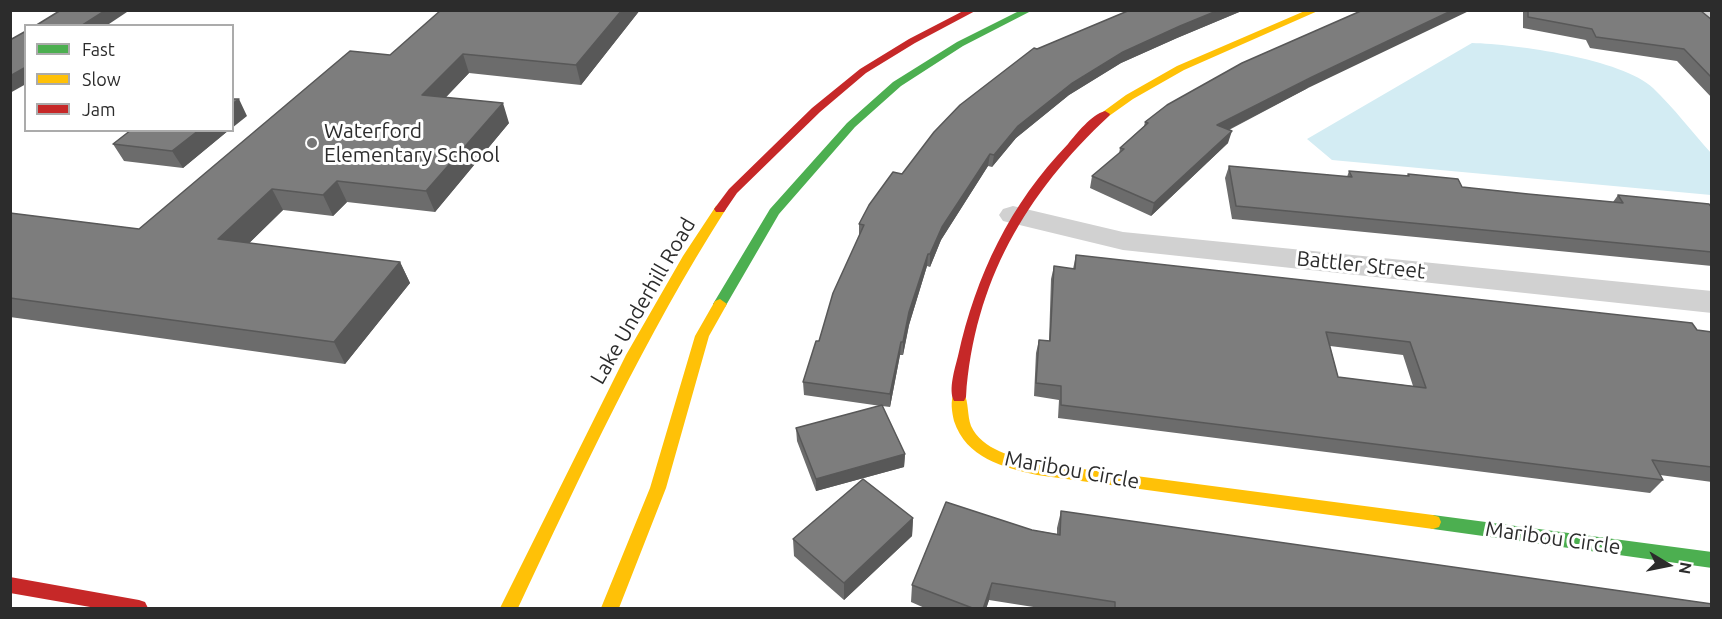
<!DOCTYPE html>
<style>
body{margin:0}
#map{position:relative;width:1722px;height:619px;overflow:hidden;background:#fff;font-family:Ubuntu,sans-serif}
canvas{display:block}
.frame{position:absolute;inset:0;border:12px solid #2c2c2c;pointer-events:none}
.legend{position:absolute;left:24px;top:24px;width:210px;height:108px;box-sizing:border-box;background:#fff;border:2px solid #ababab;margin:0;padding:8px 10px;list-style:none;font-size:18px;color:#2c2c2c}
.legend li{display:flex;align-items:center;gap:12px;height:30px}
.legend b{width:30px;border:2px solid #ababab}
.north{position:absolute;left:1638px;top:535px;width:60px;height:60px;-webkit-text-stroke:4px #fff;paint-order:stroke;rotate:100deg;font-size:16px;font-weight:700;line-height:24px;text-align:center;color:#2c2c2c}
.north::after{content:'';display:block;margin:auto;width:21px;height:27px;background:#2c2c2c;clip-path:polygon(50% 0,100% 100%,50% 72%,0 100%)}
</style>
<div id="map">
<canvas width="1722" height="619"></canvas>
<div class="frame"></div>
<ul class="legend">
<li><b style="height:8px;background:#4caf50"></b>Fast</li>
<li><b style="height:8px;background:#ffc107"></b>Slow</li>
<li><b style="height:8px;background:#c62828"></b>Jam</li>
</ul>
<div class="north">N</div>
</div>
<script>
const g = document.querySelector('canvas').getContext('2d');
g.lineJoin = 'round';
function fill(path, color) { g.fillStyle = color; g.fill(path, 'evenodd'); }
function stroke(path, color, width, dash) { g.strokeStyle = color; g.lineWidth = width; g.lineCap = dash ? 'butt' : 'round'; g.setLineDash(dash || []); g.stroke(path); }
function drawText(font, color, halo, rows, align = 'center') {
  g.font = font + ' Ubuntu,sans-serif'; g.lineWidth = 6; g.setLineDash([]); g.textBaseline = 'middle'; g.strokeStyle = halo; g.fillStyle = color; for (const [text, x, y, turn = 0] of rows) {
    g.save(); g.translate(x, y); g.rotate((+turn || 0) * Math.PI / 180); g.textAlign = isNaN(turn) ? turn : align; if (halo) g.strokeText(text, 0, 0); g.fillText(text, 0, 0); g.restore();
  }
}
const water = new Path2D(`
 M 1472,43 C 1515,44 1623,59 1653,88 C 1674,108 1692,132 1711,153 L 1711,195 L 1332,160 L 1307,139 Z`);
const street = new Path2D(`
 M 1648,10 L 1712,10 L 1712,21 L 1658,16 L 1651,14 Z
 M 1013,206 L 1123,232 L 1712,291 L 1712,313 L 1123,250 L 1003,221 L 999,215 L 1003,209 Z`);
const fast = new Path2D(`
 M 1021,10 L 1033,10 L 963,46 L 901,86 L 855,127 L 779,214 L 725,307 L 715,307 L 713,304 L 770,209 L 847,123 L 893,82 L 957,42 Z
 M 1433,515 L 1712,552 L 1712,568 L 1433,529 L 1427,527 L 1425,522 L 1427,517 Z`);
const slow = new Path2D(`
 M 1307,10 L 1320,10 L 1184,70 L 1133,99 L 1109,116 L 1101,116 L 1100,114 L 1126,95 L 1177,66 Z
 M 720,205 L 726,209 C 645,336 582,472 518,608 L 500,608 L 626,355 L 683,256 L 716,206 Z
 M 720,299 L 727,304 L 709,336 L 666,488 L 619,608 L 601,608 L 650,488 L 695,336 L 715,301 Z
 M 959,391 L 964,393 C 969,403 967,415 971,426 C 982,450 1014,457 1037,463 L 1433,515 L 1439,517 L 1441,522 L 1439,527 L 1433,529 L 1037,475 C 1003,467 966,458 954,421 C 952,412 950,401 954,393 Z`);
const jam = new Path2D(`
 M 965,10 L 977,10 L 915,43 L 866,73 L 820,112 L 737,193 L 724,212 L 716,212 L 714,209 L 729,189 L 812,108 L 860,69 L 909,39 Z
 M 1105,111 L 1110,114 L 1109,116 C 1026,193 974,282 966,397 L 964,401 L 954,401 C 948,390 955,368 958,356 C 976,275 1010,204 1068,144 C 1077,133 1091,115 1105,111 Z
 M 10,577 L 139,600 L 145,602 L 148,608 L 96,608 L 10,593 Z`);
const wall = new Path2D(`
 M 640,10 L 581,85 L 469,73 L 446,97 L 509,123 L 435,212 L 347,202 L 333,216 L 283,210 L 249,243 L 400,262 L 410,283 L 345,364 L 10,317 L 10,213 L 139,229 L 390,55 Z
 M 1130,10 L 1244,10 L 1177,38 L 1121,63 L 1069,95 L 1016,138 L 992,167 L 988,166 L 941,240 L 930,267 L 927,266 L 909,325 L 903,355 L 900,355 L 890,407 L 882,406 L 905,454 L 904,467 L 816,491 L 797,441 L 796,428 L 881,406 L 804,395 L 803,382 L 859,236 L 859,224 L 902,174 L 1037,49 Z
 M 1523,10 L 1701,11 L 1712,20 L 1712,98 L 1677,61 L 1590,48 L 1586,40 L 1523,28 Z
 M 1308,88 L 1229,130 L 1228,143 L 1151,216 L 1090,188 L 1092,176 L 1119,154 L 1120,148 L 1144,126 L 1145,122 Z
 M 131,130 L 229,130 L 183,168 L 124,161 L 113,144 Z
 M 1229,166 L 1347,177 L 1349,171 L 1407,176 L 1408,174 L 1462,187 L 1528,194 L 1613,202 L 1618,195 L 1712,208 L 1712,266 L 1232,219 L 1225,178 Z
 M 1076,255 L 1712,332 L 1712,482 L 1660,475 L 1663,480 L 1650,493 L 1058,418 L 1059,400 L 1034,396 L 1036,353 L 1039,340 L 1049,341 L 1051,279 L 1054,266 L 1073,269 ZM 1330,346 L 1403,355 L 1413,386 L 1338,377 Z
 M 1061,511 L 1712,609 L 1046,609 L 989,600 L 986,609 L 927,609 L 911,602 L 912,585 L 1032,530 L 1057,534 L 1057,528 Z
 M 913,518 L 912,536 L 844,600 L 794,556 L 793,539 Z`);
const shadedWall = new Path2D(`
 M 106,10 L 130,10 L 106,26 L 81,26 Z
 M 622,10 L 640,10 L 581,85 L 576,65 Z
 M 1219,10 L 1244,10 L 1177,38 L 1121,63 L 1069,95 L 1016,138 L 992,167 L 994,155 L 1018,126 L 1071,84 L 1123,52 L 1180,26 Z
 M 1453,10 L 1471,10 L 1308,88 L 1214,137 L 1217,125 L 1312,77 Z
 M 463,54 L 469,73 L 429,115 L 422,95 Z
 M 26,67 L 26,84 L 10,93 L 10,76 Z
 M 239,99 L 247,116 L 232,128 L 232,104 Z
 M 503,103 L 509,123 L 435,212 L 426,191 Z
 M 199,130 L 229,130 L 183,168 L 172,151 Z
 M 1232,131 L 1228,143 L 1151,216 L 1154,203 Z
 M 990,154 L 988,166 L 941,240 L 930,267 L 930,254 L 942,227 Z
 M 337,181 L 347,202 L 333,216 L 323,195 Z
 M 272,189 L 283,210 L 231,261 L 218,239 Z
 M 928,254 L 927,266 L 909,325 L 903,355 L 903,342 L 909,312 Z
 M 400,262 L 410,283 L 345,364 L 334,342 Z
 M 901,342 L 900,355 L 890,407 L 890,394 Z
 M 905,454 L 904,467 L 816,491 L 816,479 Z
 M 913,518 L 912,536 L 844,600 L 844,583 Z
 M 992,583 L 989,600 L 986,609 L 983,609 Z`);
const building = new Path2D(`
 M 61,10 L 106,10 L 81,26 L 35,26 Z
 M 441,10 L 622,10 L 576,65 L 463,54 L 422,95 L 503,103 L 426,191 L 337,181 L 323,195 L 272,189 L 218,239 L 400,262 L 334,342 L 10,298 L 10,213 L 139,229 L 350,51 L 390,55 Z
 M 1130,10 L 1219,10 L 1180,26 L 1123,52 L 1071,84 L 1018,126 L 994,155 L 990,154 L 942,227 L 930,254 L 928,254 L 909,312 L 903,342 L 901,342 L 890,394 L 803,382 L 816,341 L 819,341 L 833,293 L 864,225 L 859,224 L 869,205 L 893,172 L 902,174 L 934,132 L 960,105 L 1034,48 L 1037,49 Z
 M 1363,10 L 1453,10 L 1312,77 L 1217,125 L 1232,131 L 1154,203 L 1092,176 L 1124,149 L 1120,148 L 1148,123 L 1145,122 L 1167,105 L 1242,63 Z
 M 1528,10 L 1701,11 L 1712,20 L 1712,78 L 1684,49 L 1596,37 L 1592,29 L 1528,17 Z
 M 26,31 L 26,67 L 10,76 L 10,40 Z
 M 232,99 L 239,99 L 232,104 Z
 M 131,130 L 199,130 L 172,151 L 113,144 Z
 M 1229,166 L 1352,177 L 1349,171 L 1409,176 L 1408,174 L 1458,179 L 1462,187 L 1528,194 L 1623,203 L 1618,195 L 1709,204 L 1712,208 L 1712,252 L 1236,206 Z
 M 1076,255 L 1692,323 L 1697,330 L 1712,332 L 1712,467 L 1652,460 L 1663,480 L 1061,405 L 1061,386 L 1036,383 L 1039,340 L 1050,341 L 1054,266 L 1075,269 ZM 1326,332 L 1410,342 L 1426,388 L 1338,377 Z
 M 882,405 L 905,454 L 816,479 L 796,428 Z
 M 863,479 L 913,518 L 844,583 L 793,539 Z
 M 946,502 L 1032,530 L 1060,535 L 1061,511 L 1712,604 L 1712,609 L 1115,609 L 1115,602 L 992,583 L 983,609 L 975,609 L 912,585 Z`);
const markers = [
 [312,143,6,"#767676"]
];
const poiNames = [
 ["Waterford",324,131],
 ["Elementary School",324,155]
];
const streetNames = [
 ["Battler Street",1361,265,6],
 ["Lake Underhill Road",643,301,-60],
 ["Maribou Circle",1072,470,10],
 ["Maribou Circle",1553,538,8]
];
fill(water, '#d3ecf3');
fill(street, '#d1d1d1');
fill(fast, '#4caf50');
fill(slow, '#ffc107');
fill(jam, '#c62828');
fill(wall, '#6c6c6c');
fill(shadedWall, '#585858');
fill(building, '#7d7d7d');
stroke(building, '#585858', 1.5);
for (const [x, y, r, color] of markers) { const dot = new Path2D(); dot.arc(x, y, r, 0, 2 * Math.PI); g.fillStyle = color; g.fill(dot); stroke(dot, '#fff', 2); }
drawText('21px', '#2c2c2c', '#fff', poiNames, 'left');
drawText('21px', '#2c2c2c', '#fff', streetNames);
</script>
